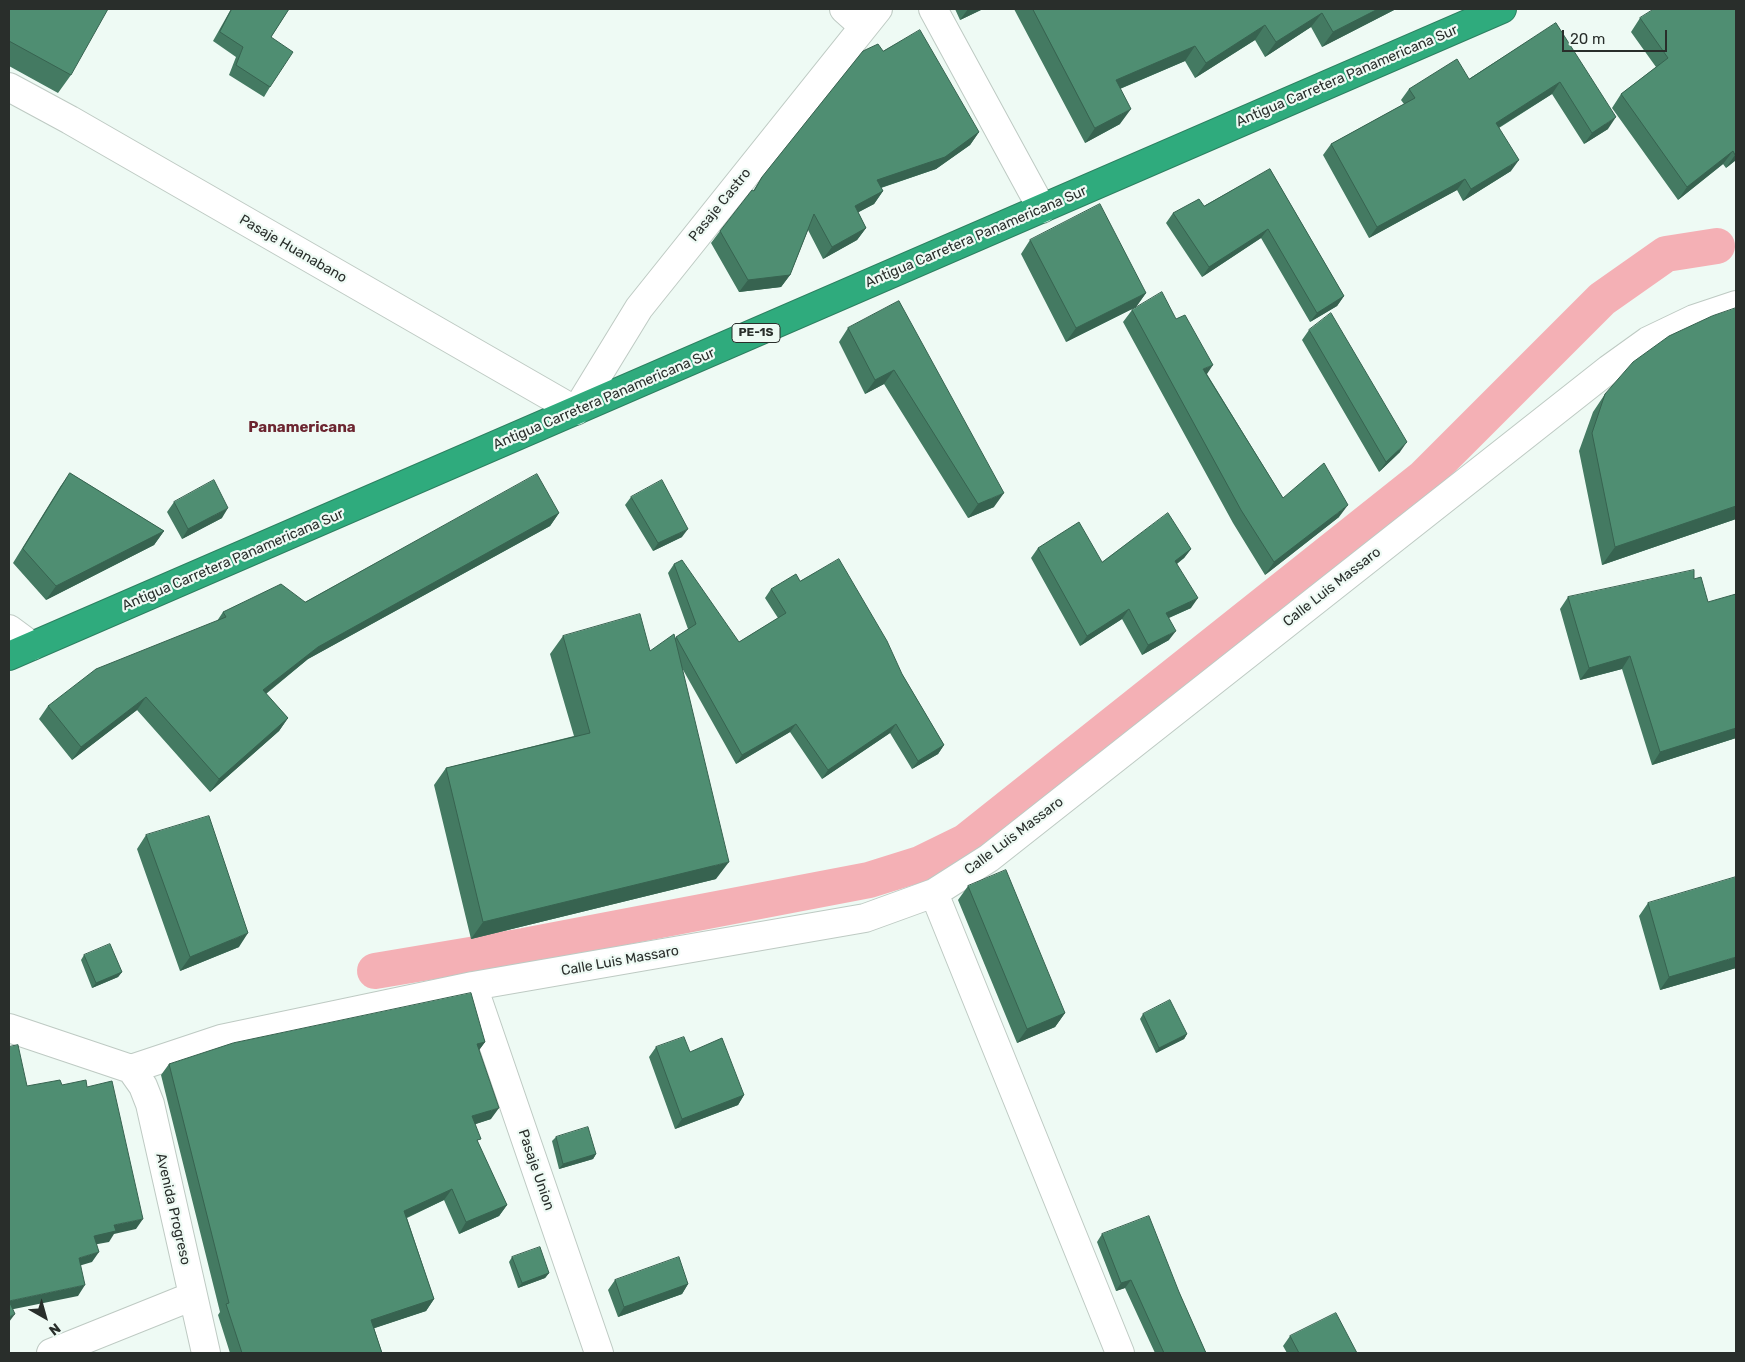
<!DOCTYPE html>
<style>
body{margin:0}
#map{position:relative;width:1745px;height:1362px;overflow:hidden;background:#eefaf4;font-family:Rubik,sans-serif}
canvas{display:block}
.frame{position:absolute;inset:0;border:10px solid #292e2b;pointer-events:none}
.north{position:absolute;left:20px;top:1292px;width:50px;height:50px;-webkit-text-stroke:4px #eefaf4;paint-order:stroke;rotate:142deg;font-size:14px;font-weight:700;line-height:20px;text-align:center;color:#292e2b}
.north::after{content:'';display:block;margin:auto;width:18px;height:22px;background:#292e2b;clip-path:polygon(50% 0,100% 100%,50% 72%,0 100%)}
.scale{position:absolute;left:1562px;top:30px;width:105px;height:22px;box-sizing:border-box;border:2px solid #292e2b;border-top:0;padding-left:6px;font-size:15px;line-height:18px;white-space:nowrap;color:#292e2b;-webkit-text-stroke:4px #eefaf4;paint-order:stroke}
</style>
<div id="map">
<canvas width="1745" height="1362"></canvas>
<div class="frame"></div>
<div class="north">N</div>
<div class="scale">20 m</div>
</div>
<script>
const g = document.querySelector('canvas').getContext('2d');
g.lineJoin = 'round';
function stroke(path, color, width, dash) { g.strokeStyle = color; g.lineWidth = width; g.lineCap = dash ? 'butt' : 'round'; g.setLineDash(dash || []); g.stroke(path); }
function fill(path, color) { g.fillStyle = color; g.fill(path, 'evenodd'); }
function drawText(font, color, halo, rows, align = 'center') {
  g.font = font + ' Rubik,sans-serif'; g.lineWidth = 4.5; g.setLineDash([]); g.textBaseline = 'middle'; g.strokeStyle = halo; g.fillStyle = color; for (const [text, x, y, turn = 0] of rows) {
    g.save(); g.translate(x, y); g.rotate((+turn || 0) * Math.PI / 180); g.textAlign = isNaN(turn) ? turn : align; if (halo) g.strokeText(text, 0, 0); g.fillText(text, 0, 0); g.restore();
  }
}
const canal = new Path2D(`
 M 375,971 L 524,946 L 869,880 L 920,864 L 965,842 L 1424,477 L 1602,299 L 1666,254 L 1717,246`);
const minor = new Path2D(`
 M 844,9 L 863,26
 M 933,9 L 1042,209
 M 9,87 L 70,120 L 576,411 L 639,308 L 878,9
 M 9,629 L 32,646
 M 934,893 L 1120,1353
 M 473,986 L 599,1353
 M 9,1028 L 131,1069 L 221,1039 L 473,986 L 865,918 L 934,893 L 989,858 L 1609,369 L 1648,341 L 1694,319 L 1736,305
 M 131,1069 L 143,1086 L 150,1104 L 206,1353
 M 51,1353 L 193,1296`);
const highway = new Path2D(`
 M 9,656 L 1502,9`);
const wall = new Path2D(`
 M 9,9 L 71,75 L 58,93 L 9,66 Z
 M 231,9 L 289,9 L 271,37 L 270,87 L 264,97 L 229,75 L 236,57 L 213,41 Z
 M 955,9 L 983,9 L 960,20 Z
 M 1014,9 L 1396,9 L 1322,47 L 1311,27 L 1265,57 L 1255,40 L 1195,78 L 1185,61 L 1120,89 L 1120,124 L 1085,143 Z
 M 1736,9 L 1736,160 L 1726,168 L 1723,164 L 1678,200 L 1612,108 L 1621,94 L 1656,67 L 1631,32 L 1640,18 Z
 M 1556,23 L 1608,129 L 1584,144 L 1552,94 L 1499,128 L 1511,171 L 1463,201 L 1457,190 L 1369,238 L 1323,155 L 1331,144 L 1404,104 L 1401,100 L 1409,89 L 1469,79 Z
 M 979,132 L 970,145 L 936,169 L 881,188 L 883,191 L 874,204 L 858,212 L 866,228 L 857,240 L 823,259 L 808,230 L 790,275 L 781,287 L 739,292 L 711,243 L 720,231 L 753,191 L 762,177 Z
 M 1270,169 L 1344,296 L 1337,306 L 1310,322 L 1261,238 L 1202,277 L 1166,223 L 1173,213 L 1204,206 Z
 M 1030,240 L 1146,293 L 1136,307 L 1066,342 L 1021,254 Z
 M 899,301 L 994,507 L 968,518 L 884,384 L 865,394 L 839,342 L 848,328 Z
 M 1736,308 L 1736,519 L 1602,565 L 1579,451 L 1593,412 L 1605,394 Z
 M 1132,310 L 1207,374 L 1283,498 L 1339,517 L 1265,575 L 1233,523 L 1123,322 Z
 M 1309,330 L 1400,452 L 1379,472 L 1302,340 Z
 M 70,473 L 164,531 L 154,545 L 46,600 L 13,563 L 60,487 Z
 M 631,497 L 682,537 L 653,551 L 625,505 Z
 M 174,502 L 222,518 L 182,539 L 167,512 Z
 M 559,513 L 550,526 L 308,659 L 266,694 L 288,718 L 279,731 L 210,792 L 137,710 L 72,760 L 39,719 L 48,706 L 217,621 L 223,612 L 305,602 Z
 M 1038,548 L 1102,562 L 1191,549 L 1184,558 L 1177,564 L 1191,608 L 1169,618 L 1169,640 L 1142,655 L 1122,619 L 1080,646 L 1031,558 Z
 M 674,564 L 739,642 L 778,618 L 765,598 L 771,589 L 800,581 L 902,674 L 944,745 L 938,754 L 912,769 L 890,733 L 822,779 L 790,732 L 736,764 L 682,668 L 716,879 L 471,939 L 434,785 L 446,768 L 574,736 L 550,654 L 563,636 L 650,651 L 675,638 L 688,629 L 668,573 Z
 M 1694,579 L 1736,738 L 1652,765 L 1622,669 L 1580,680 L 1560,609 L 1568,597 Z
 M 146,835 L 239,947 L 180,971 L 137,849 Z
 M 968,886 L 1065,1013 L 1055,1027 L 1017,1043 L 958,900 Z
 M 1648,903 L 1736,968 L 1660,990 L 1639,916 Z
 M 84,955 L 122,972 L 118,977 L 92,988 L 81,960 Z
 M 1143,1014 L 1187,1034 L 1184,1039 L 1156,1053 L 1140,1019 Z
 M 485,1042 L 479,1050 L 491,1119 L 475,1124 L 478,1143 L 507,1205 L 499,1216 L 459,1234 L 444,1200 L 407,1218 L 434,1299 L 426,1311 L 374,1328 L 382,1353 L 230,1353 L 218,1315 L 220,1312 L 161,1075 L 169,1064 Z
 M 656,1047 L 690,1052 L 744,1095 L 738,1105 L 675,1129 L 649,1057 Z
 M 556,1137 L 596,1154 L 593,1159 L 559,1169 L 552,1141 Z
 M 1102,1234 L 1179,1292 L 1206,1353 L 1155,1353 L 1125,1288 L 1116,1291 L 1097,1242 Z
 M 512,1257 L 549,1273 L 545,1278 L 518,1288 L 509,1262 Z
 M 615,1280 L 688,1284 L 682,1294 L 618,1317 L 608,1290 Z
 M 1290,1336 L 1357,1353 L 1287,1353 L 1283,1346 Z`);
const shadedWall = new Path2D(`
 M 968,9 L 983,9 L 960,20 Z
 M 1378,9 L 1396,9 L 1322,47 L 1333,32 Z
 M 1322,13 L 1311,27 L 1265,57 L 1276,42 Z
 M 1265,25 L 1255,40 L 1195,78 L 1206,63 Z
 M 1195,46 L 1185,61 L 1105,95 L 1116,80 Z
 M 1560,82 L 1552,94 L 1488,134 L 1496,123 Z
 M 1131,109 L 1120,124 L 1085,143 L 1095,128 Z
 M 1616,117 L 1608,129 L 1584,144 L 1592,133 Z
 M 979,132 L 970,145 L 936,169 L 868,192 L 877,180 Z
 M 1733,151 L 1723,164 L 1678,200 L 1687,187 Z
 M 1736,154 L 1736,160 L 1726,168 L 1735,155 Z
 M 1519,160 L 1511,171 L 1463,201 L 1471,189 Z
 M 1465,179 L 1457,190 L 1369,238 L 1377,227 Z
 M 883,191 L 874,204 L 846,219 L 855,206 Z
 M 866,228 L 857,240 L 823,259 L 832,247 Z
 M 1268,229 L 1261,238 L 1202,277 L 1209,267 Z
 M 790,275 L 781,287 L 739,292 L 748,280 Z
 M 1146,293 L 1136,307 L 1066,342 L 1076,328 Z
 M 1344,296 L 1337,306 L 1310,322 L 1317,313 Z
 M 1213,365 L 1205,377 L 1203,369 Z
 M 894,370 L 884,384 L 865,394 L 875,380 Z
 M 1407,442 L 1400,452 L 1379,472 L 1386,462 Z
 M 1004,493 L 994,507 L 968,518 L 978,504 Z
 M 1348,505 L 1339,517 L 1265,575 L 1274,562 Z
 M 1736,506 L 1736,519 L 1602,565 L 1615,547 Z
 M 228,508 L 222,518 L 182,539 L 188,529 Z
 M 559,513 L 550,526 L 308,659 L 254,703 L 263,690 L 318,647 Z
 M 688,529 L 682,537 L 653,551 L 658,543 Z
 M 164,531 L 154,545 L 46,600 L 56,586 Z
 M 1191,549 L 1184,558 L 1168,570 L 1175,561 Z
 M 1198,598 L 1191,608 L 1159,622 L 1166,613 Z
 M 1129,609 L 1122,619 L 1080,646 L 1087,636 Z
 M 1176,631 L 1169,640 L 1142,655 L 1148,645 Z
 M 1630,656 L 1622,669 L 1580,680 L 1589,668 Z
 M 146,697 L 137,710 L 72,760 L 81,747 Z
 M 288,718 L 279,731 L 210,792 L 219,779 Z
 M 796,724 L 790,732 L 736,764 L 742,755 Z
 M 896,724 L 890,733 L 822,779 L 828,770 Z
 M 1736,728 L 1736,738 L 1652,765 L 1660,752 Z
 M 944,745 L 938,754 L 912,769 L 918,761 Z
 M 729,862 L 716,879 L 471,939 L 483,922 Z
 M 248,933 L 239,947 L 180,971 L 190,957 Z
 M 1736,957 L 1736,968 L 1660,990 L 1669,977 Z
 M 122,972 L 118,977 L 92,988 L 96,983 Z
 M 1065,1013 L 1055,1027 L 1017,1043 L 1027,1029 Z
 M 1187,1034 L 1184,1039 L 1156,1053 L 1159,1048 Z
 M 485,1042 L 477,1053 L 477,1044 Z
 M 744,1095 L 738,1105 L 675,1129 L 682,1119 Z
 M 499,1108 L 491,1119 L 464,1128 L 472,1116 Z
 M 596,1154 L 593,1159 L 559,1169 L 563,1164 Z
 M 452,1189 L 444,1200 L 397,1222 L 404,1211 Z
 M 507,1205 L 499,1216 L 459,1234 L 466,1222 Z
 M 143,1219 L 136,1229 L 114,1234 L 109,1242 L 87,1246 L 94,1236 L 114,1225 Z
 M 99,1252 L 92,1262 L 72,1268 L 79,1258 Z
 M 549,1273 L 545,1278 L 518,1288 L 522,1283 Z
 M 1131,1280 L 1125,1288 L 1116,1291 L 1121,1283 Z
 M 688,1284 L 682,1294 L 618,1317 L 624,1307 Z
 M 85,1285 L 78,1296 L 9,1310 L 9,1301 Z
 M 434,1299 L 426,1311 L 363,1332 L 371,1320 Z
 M 15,1314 L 9,1322 L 9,1317 Z`);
const building = new Path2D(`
 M 9,9 L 108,9 L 71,75 L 9,41 Z
 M 232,9 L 289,9 L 271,37 L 293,52 L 270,87 L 236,65 L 243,47 L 220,32 Z
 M 1033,9 L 1378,9 L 1333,32 L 1322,13 L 1276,42 L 1265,25 L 1206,63 L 1195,46 L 1116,80 L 1131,109 L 1095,128 Z
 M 1654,9 L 1736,9 L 1736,154 L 1735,155 L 1733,151 L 1687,187 L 1621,94 L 1668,58 L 1640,18 Z
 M 1556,23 L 1616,117 L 1592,133 L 1560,82 L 1496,123 L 1519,160 L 1471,189 L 1465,179 L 1377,227 L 1331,144 L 1415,98 L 1409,89 L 1457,59 L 1469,79 Z
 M 920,30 L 979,132 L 945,157 L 877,180 L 883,191 L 855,206 L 866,228 L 832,247 L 814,214 L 790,275 L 748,280 L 720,231 L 752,190 L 754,191 L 762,177 L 863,51 L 878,44 L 883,51 Z
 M 1270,169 L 1344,296 L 1317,313 L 1268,229 L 1209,267 L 1173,213 L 1199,199 L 1204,206 Z
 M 1100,204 L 1146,293 L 1076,328 L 1030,240 Z
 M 1162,292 L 1176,319 L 1185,315 L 1213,365 L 1203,369 L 1283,498 L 1324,463 L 1348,505 L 1274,562 L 1241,510 L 1132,310 Z
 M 899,301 L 1004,493 L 978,504 L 894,370 L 875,380 L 848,328 Z
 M 1736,308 L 1736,506 L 1615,547 L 1592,433 L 1605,394 L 1633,362 L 1669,336 L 1712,316 Z
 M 1331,313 L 1407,442 L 1386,462 L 1309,330 Z
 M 70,473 L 164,531 L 56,586 L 23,549 Z
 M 537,474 L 559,513 L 318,647 L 263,690 L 288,718 L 219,779 L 146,697 L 81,747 L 48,706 L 96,669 L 226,617 L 223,612 L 281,584 L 305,602 Z
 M 214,480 L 228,508 L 188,529 L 174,502 Z
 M 662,480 L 688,529 L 658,543 L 631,497 Z
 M 1168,513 L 1191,549 L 1175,561 L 1198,598 L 1166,613 L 1176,631 L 1148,645 L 1129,609 L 1087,636 L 1038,548 L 1079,522 L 1102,562 Z
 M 839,559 L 887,641 L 902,674 L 944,745 L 918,761 L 896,724 L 828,770 L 796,724 L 742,755 L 676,637 L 696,624 L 674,564 L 682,560 L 739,642 L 786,613 L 771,589 L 796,574 L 800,581 Z
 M 1694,570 L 1694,579 L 1701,577 L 1708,602 L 1736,594 L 1736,728 L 1660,752 L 1630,656 L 1589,668 L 1568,597 Z
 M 640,614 L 650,651 L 674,634 L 729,862 L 483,922 L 446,768 L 590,733 L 563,636 Z
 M 209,816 L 248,933 L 190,957 L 146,835 Z
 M 1006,870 L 1065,1013 L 1027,1029 L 968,886 Z
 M 1736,877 L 1736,957 L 1669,977 L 1648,903 Z
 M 110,944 L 122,972 L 96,983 L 84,955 Z
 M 471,993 L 485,1042 L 477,1044 L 499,1108 L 472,1116 L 481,1139 L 477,1140 L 507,1205 L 466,1222 L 452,1189 L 404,1211 L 434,1299 L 371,1320 L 382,1353 L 242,1353 L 226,1304 L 229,1303 L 169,1064 L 233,1043 Z
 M 1170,1000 L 1187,1034 L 1159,1048 L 1143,1014 Z
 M 684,1037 L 690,1052 L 722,1038 L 744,1095 L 682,1119 L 656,1047 Z
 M 18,1045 L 27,1086 L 60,1080 L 62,1085 L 86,1080 L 87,1087 L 112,1081 L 143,1219 L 114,1225 L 116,1231 L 94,1236 L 99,1252 L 79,1258 L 85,1285 L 9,1301 L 15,1314 L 9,1317 L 9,1047 Z
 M 588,1127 L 596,1154 L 563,1164 L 556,1137 Z
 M 1149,1216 L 1179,1292 L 1206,1353 L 1164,1353 L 1131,1280 L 1121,1283 L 1102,1234 Z
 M 540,1247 L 549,1273 L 522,1283 L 512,1257 Z
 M 679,1257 L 688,1284 L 624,1307 L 615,1280 Z
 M 1336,1313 L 1357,1353 L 1299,1353 L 1290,1336 Z`);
const shields = [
 [756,333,48]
];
const shieldNames = [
 ["PE-1S",756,333]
];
const streetNames = [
 ["Antigua Carretera Panamericana Sur",1347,76,-23],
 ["Pasaje Castro",720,205,-51],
 ["Antigua Carretera Panamericana Sur",976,237,-23],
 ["Pasaje Huanabano",293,249,30],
 ["Antigua Carretera Panamericana Sur",604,399,-23],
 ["Antigua Carretera Panamericana Sur",233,560,-23],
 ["Calle Luis Massaro",1332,587,-38],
 ["Calle Luis Massaro",1014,836,-37],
 ["Calle Luis Massaro",620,961,-10],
 ["Pasaje Union",536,1170,71],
 ["Avenida Progreso",173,1209,77]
];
const neighbourhoodNames = [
 ["Panamericana",302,428]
];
stroke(canal, '#f4b0b5', 36);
stroke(minor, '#becac3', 30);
stroke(highway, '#2d7f60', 30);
stroke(minor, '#fff', 28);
stroke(highway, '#2fab7d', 28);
fill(wall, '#447a62');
fill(shadedWall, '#376350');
fill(building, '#4f8e72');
stroke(building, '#376350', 1);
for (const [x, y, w] of shields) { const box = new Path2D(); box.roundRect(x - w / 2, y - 9.5, w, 19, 4); g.fillStyle = '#eefaf4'; g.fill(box); stroke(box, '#292e2b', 1); }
drawText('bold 12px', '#292e2b', null, shieldNames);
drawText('14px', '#292e2b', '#eefaf4', streetNames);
drawText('bold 15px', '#6c2530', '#eefaf4', neighbourhoodNames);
</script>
